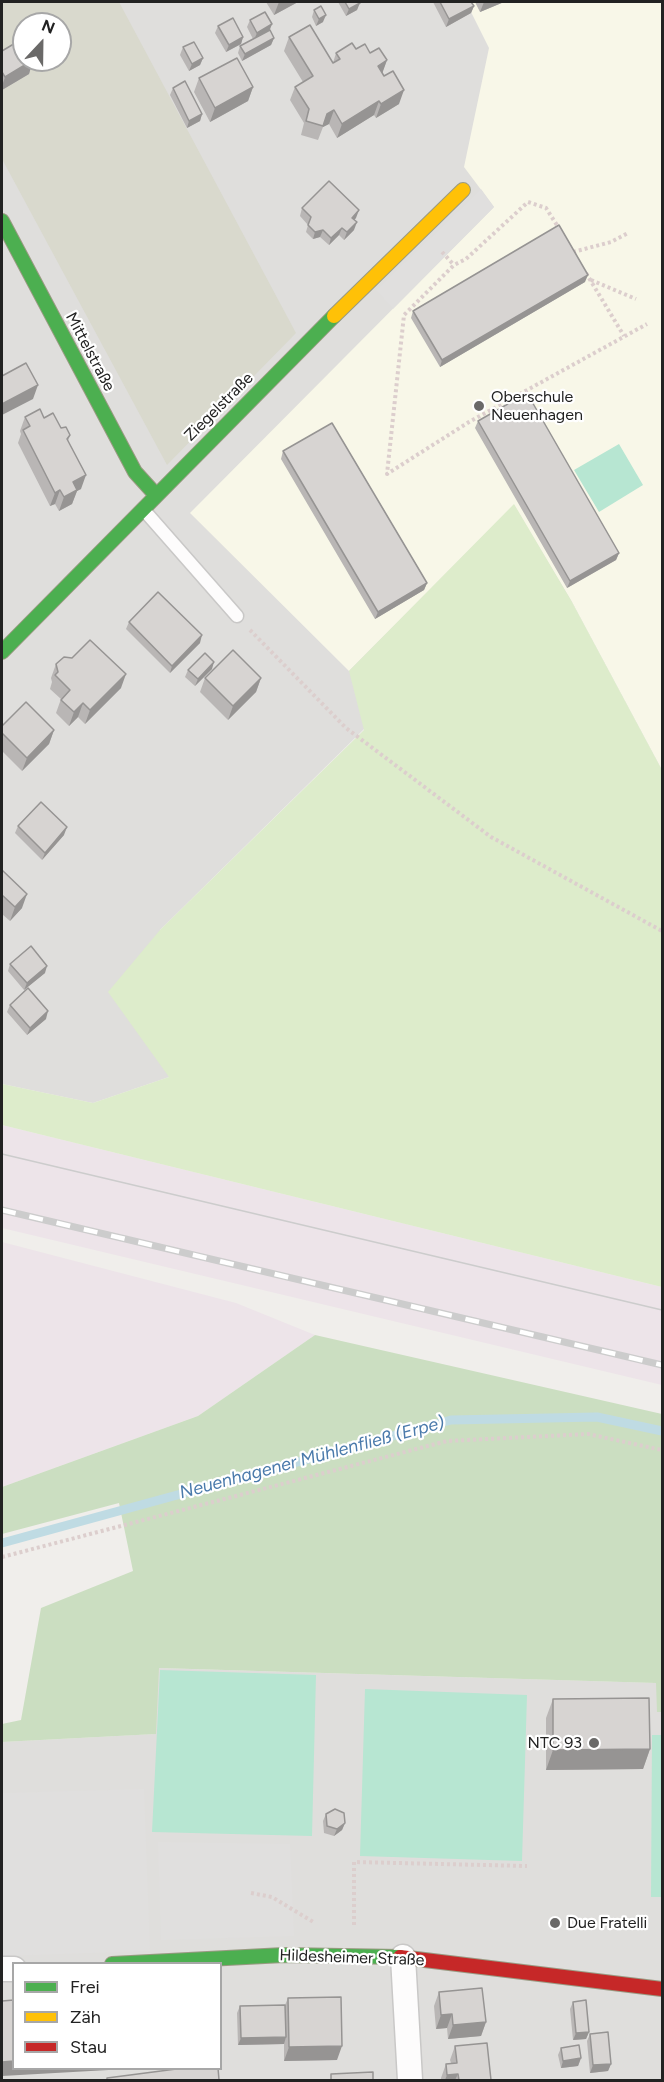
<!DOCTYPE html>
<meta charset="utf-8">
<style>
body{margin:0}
#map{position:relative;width:664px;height:2082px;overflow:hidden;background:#f0eeeb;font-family:Figtree,sans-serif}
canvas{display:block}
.frame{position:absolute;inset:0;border:3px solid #222;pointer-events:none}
.legend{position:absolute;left:12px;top:1962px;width:210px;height:108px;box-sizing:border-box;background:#fff;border:2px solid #a7a7a7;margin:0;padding:8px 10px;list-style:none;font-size:18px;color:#222}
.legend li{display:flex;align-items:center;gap:12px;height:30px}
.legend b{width:30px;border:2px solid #a7a7a7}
.north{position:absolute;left:12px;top:12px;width:60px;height:60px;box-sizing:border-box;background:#fff;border:2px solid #a7a7a7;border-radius:50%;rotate:22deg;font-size:16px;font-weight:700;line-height:24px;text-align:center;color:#222}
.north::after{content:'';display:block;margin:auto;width:21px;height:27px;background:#6a6968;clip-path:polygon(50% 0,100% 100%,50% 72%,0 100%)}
</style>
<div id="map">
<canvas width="664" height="2082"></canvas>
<div class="frame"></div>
<ul class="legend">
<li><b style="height:8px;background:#4caf50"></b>Frei</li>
<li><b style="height:8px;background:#ffc107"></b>Zäh</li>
<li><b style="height:8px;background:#c62828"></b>Stau</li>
</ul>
<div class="north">N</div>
</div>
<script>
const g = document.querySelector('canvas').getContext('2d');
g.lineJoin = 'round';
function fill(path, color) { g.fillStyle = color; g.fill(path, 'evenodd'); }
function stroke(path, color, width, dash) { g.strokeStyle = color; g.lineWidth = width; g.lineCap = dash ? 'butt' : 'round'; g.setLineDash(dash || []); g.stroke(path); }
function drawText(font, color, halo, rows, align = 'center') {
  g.font = font + ' Figtree,sans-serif'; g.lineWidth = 4.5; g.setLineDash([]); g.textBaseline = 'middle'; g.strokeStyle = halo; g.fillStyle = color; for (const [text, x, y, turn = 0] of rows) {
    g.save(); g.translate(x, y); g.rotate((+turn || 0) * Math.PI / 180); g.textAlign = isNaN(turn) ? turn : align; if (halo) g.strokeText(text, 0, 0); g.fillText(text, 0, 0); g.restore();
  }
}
const residential = new Path2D(`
 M 2,2 L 662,2 L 662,770 L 572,602 L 364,729 L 160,930 L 169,1077 L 93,1103 L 2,1084 ZM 24,24 L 60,24 L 60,60 L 24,60 Z
 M 158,1668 L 657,1683 L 657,1712 L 662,1712 L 662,2080 L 2,2080 L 2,1742 L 155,1734 ZM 14,1964 L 220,1964 L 220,2068 L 14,2068 Z`);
const industrial = new Path2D(`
 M 2,1125 L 662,1287 L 662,1385 L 2,1228 Z
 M 2,1242 L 236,1303 L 315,1335 L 198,1416 L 2,1487 Z`);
const education = new Path2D(`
 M 466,2 L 662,2 L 662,770 L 572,602 L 514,505 L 349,671 L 190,513 L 494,207 L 464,167 L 489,48 Z`);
const construction = new Path2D(`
 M 2,2 L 119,2 L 296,333 L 167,465 L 2,159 ZM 24,24 L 60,24 L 60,60 L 24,60 Z`);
const grass = new Path2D(`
 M 514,504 L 572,602 L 662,770 L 662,1287 L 2,1125 L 2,1084 L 93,1103 L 169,1077 L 108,992 L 160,930 L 364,730 L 349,671 Z`);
const forest = new Path2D(`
 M 315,1335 L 662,1414 L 662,1712 L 657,1712 L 656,1683 L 159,1668 L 156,1734 L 2,1742 L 2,1724 L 21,1720 L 41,1608 L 133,1571 L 119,1503 L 2,1534 L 2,1487 L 198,1416 Z`);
const pitch = new Path2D(`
 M 619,444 L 643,485 L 599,512 L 574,470 Z
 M 160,1670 L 316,1675 L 312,1836 L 152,1832 Z
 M 365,1689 L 527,1695 L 522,1861 L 360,1856 Z
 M 652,1735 L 662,1735 L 662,1897 L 651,1897 Z`);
const parking = new Path2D(`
 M 481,189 L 494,207 L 393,309 L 376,290 Z
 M 144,1789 L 150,1951 L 2,1956 L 2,1793 Z
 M 158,1842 L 290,1844 L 294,1936 L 161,1940 Z`);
const stream = new Path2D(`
 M 2,1543 L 451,1420 L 597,1417 L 662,1431`);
const path = new Path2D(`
 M 560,230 L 546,208 L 528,202 L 466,259 L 454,265 L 404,315 L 387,474 L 469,422 L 647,324
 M 442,252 L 454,265
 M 573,252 L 611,242 L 628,233
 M 586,273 L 624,336
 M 591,280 L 636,299
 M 250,630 L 346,728 L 491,837 L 662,931
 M 2,1557 L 447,1441 L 588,1434 L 662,1450
 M 251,1893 L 272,1897 L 315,1923
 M 354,1925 L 354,1862 L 527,1866`);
const lane = new Path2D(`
 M 143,509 L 237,616`);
const street = new Path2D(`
 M 403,1957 L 410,2080
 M 2,1969 L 14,1969`);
const fast = new Path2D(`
 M 2,221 L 135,472 L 155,494
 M 2,652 L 334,316
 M 112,1964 L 284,1955 L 400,1957`);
const slow = new Path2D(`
 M 334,316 L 463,190`);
const jam = new Path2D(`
 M 400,1957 L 662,1989`);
const tram = new Path2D(`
 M 2,1154 L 662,1310`);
const rail = new Path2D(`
 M 2,1210 L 662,1365`);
const wall = new Path2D(`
 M 266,2 L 298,2 L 274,15 Z
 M 338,2 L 359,2 L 357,10 L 346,16 Z
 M 433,2 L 471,2 L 474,6 L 471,13 L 446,27 Z
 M 475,2 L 504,2 L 480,12 Z
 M 314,10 L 323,22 L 316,26 L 312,17 Z
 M 250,20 L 274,38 L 271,45 L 242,61 L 238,53 L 240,46 L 253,39 L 247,27 Z
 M 218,26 L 243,37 L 241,44 L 226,52 L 215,33 Z
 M 289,37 L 333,63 L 336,53 L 356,49 L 370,53 L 387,60 L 382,73 L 399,104 L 376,118 L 374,115 L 337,138 L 329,124 L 323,127 L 318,140 L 301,135 L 304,123 L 290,100 L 295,87 L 303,82 L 284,51 Z
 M 183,47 L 203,58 L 200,65 L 189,71 L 180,55 Z
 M 2,51 L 33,60 L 29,74 L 2,90 Z
 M 199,78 L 253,87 L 248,101 L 210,122 L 194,92 Z
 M 173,88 L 202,114 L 200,121 L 187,128 L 170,95 Z
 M 302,208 L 356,218 L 354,220 L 354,230 L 344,240 L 339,235 L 329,245 L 320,237 L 313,239 L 306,232 L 308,225 L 300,216 Z
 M 585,282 L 440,367 L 411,318 L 413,311 Z
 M 25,417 L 44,418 L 61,428 L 70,435 L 68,441 L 81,489 L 77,491 L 72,504 L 59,511 L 55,504 L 50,506 L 18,443 L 21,434 L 20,431 Z
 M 478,421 L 619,553 L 616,560 L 567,588 L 475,428 Z
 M 283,451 L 427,583 L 424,590 L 375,619 L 281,459 Z
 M 129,622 L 200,643 L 170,673 L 126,629 Z
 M 56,664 L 121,688 L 85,724 L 78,717 L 69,726 L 56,713 L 61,699 L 50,689 L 52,682 L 51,678 Z
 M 212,669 L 195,686 L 185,677 L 188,670 Z
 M 205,678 L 261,678 L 256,692 L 228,720 L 200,692 Z
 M 2,726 L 54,730 L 49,744 L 22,771 L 2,751 Z
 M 18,826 L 64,835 L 42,860 L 15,833 Z
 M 2,870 L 22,908 L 10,921 L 2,914 Z
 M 10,964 L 45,973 L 24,990 L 8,971 Z
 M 10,1005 L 46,1019 L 27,1035 L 7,1012 Z
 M 553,1699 L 650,1749 L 643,1769 L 546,1770 L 546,1718 Z
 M 326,1814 L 345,1823 L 342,1830 L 334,1836 L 324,1833 L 323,1821 Z
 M 439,1992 L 486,2022 L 481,2036 L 448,2039 L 447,2028 L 436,2029 L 434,2006 Z
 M 288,1998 L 337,2060 L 284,2061 L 284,2044 L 238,2045 L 237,2013 L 240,2006 L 285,2005 Z
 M 573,2002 L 589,2032 L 586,2039 L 573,2040 L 570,2009 Z
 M 590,2034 L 611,2064 L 608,2071 L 590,2073 L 587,2041 Z
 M 455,2046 L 491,2080 L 441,2080 L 441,2078 L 446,2064 L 451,2063 L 450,2060 Z
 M 561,2048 L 581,2058 L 578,2066 L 561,2068 L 558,2055 Z`);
const shadedWall = new Path2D(`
 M 279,2 L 298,2 L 274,15 Z
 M 484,2 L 504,2 L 480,12 Z
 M 360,3 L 357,10 L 346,16 L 349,9 Z
 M 474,6 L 471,13 L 446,27 L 449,19 Z
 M 326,15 L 323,22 L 316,26 L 319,19 Z
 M 272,24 L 269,32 L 254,40 L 257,33 Z
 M 243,37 L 241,44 L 226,52 L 229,45 Z
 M 274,38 L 271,45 L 242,61 L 245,54 Z
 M 203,58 L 200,65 L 189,71 L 192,64 Z
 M 33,60 L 29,74 L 2,90 L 2,86 L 5,77 Z
 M 387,60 L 382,74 L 378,66 Z
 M 253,87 L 248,101 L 210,122 L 215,108 Z
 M 404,90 L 399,104 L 376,118 L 381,104 Z
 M 379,101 L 374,115 L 337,138 L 342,124 Z
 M 334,110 L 329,124 L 323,127 L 327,114 Z
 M 202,114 L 200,121 L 187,128 L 189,121 Z
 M 359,210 L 356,218 L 349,225 L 352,218 Z
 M 357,222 L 354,230 L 344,240 L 347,232 Z
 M 342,228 L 339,235 L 329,245 L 331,238 Z
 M 323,230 L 320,237 L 313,239 L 315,232 Z
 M 588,275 L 585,282 L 440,367 L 442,360 Z
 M 38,385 L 33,399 L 2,415 L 2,404 Z
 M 86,475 L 81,489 L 77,491 L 72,504 L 59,511 L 64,497 L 73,482 Z
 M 60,490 L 55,504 L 50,506 L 55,493 Z
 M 619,553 L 616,560 L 567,588 L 570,581 Z
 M 427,583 L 424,590 L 375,619 L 378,612 Z
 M 202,635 L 200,643 L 170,673 L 172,666 Z
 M 214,662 L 212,669 L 195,686 L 198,679 Z
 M 126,674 L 121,688 L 85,724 L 90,710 Z
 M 261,678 L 256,692 L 228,720 L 233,706 Z
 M 83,703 L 78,717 L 69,726 L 74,712 Z
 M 54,730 L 49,744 L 22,771 L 27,758 Z
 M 67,827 L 64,835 L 42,860 L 45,853 Z
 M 27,894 L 22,908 L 10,921 L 15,907 Z
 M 47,966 L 45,973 L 24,990 L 27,983 Z
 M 48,1011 L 46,1019 L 27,1035 L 30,1028 Z
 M 650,1749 L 643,1769 L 546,1770 L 553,1750 Z
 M 345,1823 L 342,1830 L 334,1836 L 337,1829 Z
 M 452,2014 L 447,2028 L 436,2029 L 441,2015 Z
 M 486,2022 L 481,2036 L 448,2039 L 453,2025 Z
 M 589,2032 L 586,2039 L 573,2040 L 576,2033 Z
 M 286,2037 L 284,2044 L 238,2045 L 241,2038 Z
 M 342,2046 L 337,2060 L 284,2061 L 289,2047 Z
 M 581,2058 L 578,2066 L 561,2068 L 563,2061 Z
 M 14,2061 L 14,2068 L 144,2068 L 2,2076 L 2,2062 Z
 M 611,2064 L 608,2071 L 590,2073 L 593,2065 Z
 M 458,2074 L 455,2080 L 445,2080 L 447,2075 Z`);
const building = new Path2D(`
 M 345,2 L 359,2 L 360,3 L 349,9 Z
 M 440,2 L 471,2 L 474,6 L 449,19 Z
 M 321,6 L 326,15 L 319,19 L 314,10 Z
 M 265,12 L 272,24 L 257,33 L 250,20 Z
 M 233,18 L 243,37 L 229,45 L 218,26 Z
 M 310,25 L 333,63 L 340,59 L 336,53 L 352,43 L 356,49 L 365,44 L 370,53 L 379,48 L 387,60 L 378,66 L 384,76 L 393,71 L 404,90 L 381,104 L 379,101 L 342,124 L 334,110 L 327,114 L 323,126 L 306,121 L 309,109 L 295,87 L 313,76 L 289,37 Z
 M 270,30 L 274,38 L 245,54 L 240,46 Z
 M 22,39 L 24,43 L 24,60 L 33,60 L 5,77 L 2,72 L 2,51 Z
 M 194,42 L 203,58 L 192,64 L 183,47 Z
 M 237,58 L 253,87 L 215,108 L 199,78 Z
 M 185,81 L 202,114 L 189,121 L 173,88 Z
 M 329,181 L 359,210 L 352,218 L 357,222 L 347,232 L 342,228 L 331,238 L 323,230 L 315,232 L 308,225 L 311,217 L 302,208 Z
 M 559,225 L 588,275 L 442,360 L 413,311 Z
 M 26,363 L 38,385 L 2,404 L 2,376 Z
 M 527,393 L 619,553 L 570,581 L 478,421 Z
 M 40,409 L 44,418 L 53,413 L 61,428 L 66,427 L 70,435 L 67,439 L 86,475 L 73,482 L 77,490 L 64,497 L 60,490 L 55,493 L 23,430 L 30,426 L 25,417 Z
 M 332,423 L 427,583 L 378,612 L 283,451 Z
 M 158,592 L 202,635 L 172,666 L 129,622 Z
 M 90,640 L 126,674 L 90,710 L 83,703 L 74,712 L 61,700 L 70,690 L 55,675 L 58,672 L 56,664 L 64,657 L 72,658 Z
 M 233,650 L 261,678 L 233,706 L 205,678 Z
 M 205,653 L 214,662 L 198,679 L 188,670 Z
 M 26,702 L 54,730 L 27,758 L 2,733 L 2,726 Z
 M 41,802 L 67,827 L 45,853 L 18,826 Z
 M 2,870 L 27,894 L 15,907 L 2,895 Z
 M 31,946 L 47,966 L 27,983 L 10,964 Z
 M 28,988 L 48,1011 L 30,1028 L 10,1005 Z
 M 649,1698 L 650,1749 L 553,1750 L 553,1699 Z
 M 335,1809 L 344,1813 L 345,1823 L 337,1829 L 327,1826 L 326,1814 Z
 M 482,1988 L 486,2022 L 453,2025 L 452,2014 L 441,2015 L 439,1992 Z
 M 341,1997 L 342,2046 L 289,2047 L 288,1998 Z
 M 14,2000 L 14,2061 L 2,2062 L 2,2001 Z
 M 586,2000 L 589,2032 L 576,2033 L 573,2002 Z
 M 285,2005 L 286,2037 L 241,2038 L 240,2006 Z
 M 608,2032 L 611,2064 L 593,2065 L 590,2034 Z
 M 487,2043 L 491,2080 L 459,2080 L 458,2074 L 447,2075 L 446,2064 L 457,2063 L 455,2046 Z
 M 579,2045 L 581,2058 L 563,2061 L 561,2048 Z
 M 184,2068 L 218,2068 L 219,2080 L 107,2080 L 107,2078 Z
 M 373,2072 L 373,2080 L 331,2080 L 331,2074 Z`);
const markers = [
 [479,406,6,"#6a6968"],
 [594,1743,6,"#6a6968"],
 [555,1923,6,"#6a6968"]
];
const streetNames = [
 ["Mittelstraße",90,352,62],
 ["Ziegelstraße",219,407,-45],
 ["Hildesheimer Straße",352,1958,2]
];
const poiNames = [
 ["Oberschule",491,397],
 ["Neuenhagen",491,415],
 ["NTC 93",582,1743,"right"],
 ["Due Fratelli",567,1923]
];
const waterNames = [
 ["Neuenhagener Mühlenfließ (Erpe)",312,1458,-15]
];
fill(residential, '#dfdedc');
fill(industrial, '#ede4e9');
fill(education, '#f8f7e8');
fill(construction, '#d9d9cd');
fill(grass, '#ddeccb');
fill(forest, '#cbdec1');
fill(pitch, '#b7e6d2');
fill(parking, '#e0dfde');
stroke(stream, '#bfdbe3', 9);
stroke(lane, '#c9c8c7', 15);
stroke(street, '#c9c8c7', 27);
stroke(fast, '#999a82', 16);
stroke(slow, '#999a82', 16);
stroke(jam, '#999a82', 16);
stroke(path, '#dccecd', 4, [3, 3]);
stroke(lane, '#fdfcfc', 12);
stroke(street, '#fdfcfc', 24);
stroke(fast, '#4caf50', 14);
stroke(slow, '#ffc107', 14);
stroke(jam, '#c62828', 14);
stroke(tram, '#ccc', 1.5);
stroke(rail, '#ccc', 7);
stroke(rail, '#fff', 4.5, [14]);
fill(wall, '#b9b6b5');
fill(shadedWall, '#969493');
fill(building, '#d7d4d2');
stroke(building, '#969493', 1.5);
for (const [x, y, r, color] of markers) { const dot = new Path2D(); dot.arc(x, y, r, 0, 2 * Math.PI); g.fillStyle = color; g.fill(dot); stroke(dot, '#fff', 2); }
drawText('16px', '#222', '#fff', streetNames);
drawText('16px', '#222', '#fff', poiNames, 'left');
drawText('italic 18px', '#4a7aab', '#fff', waterNames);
</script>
